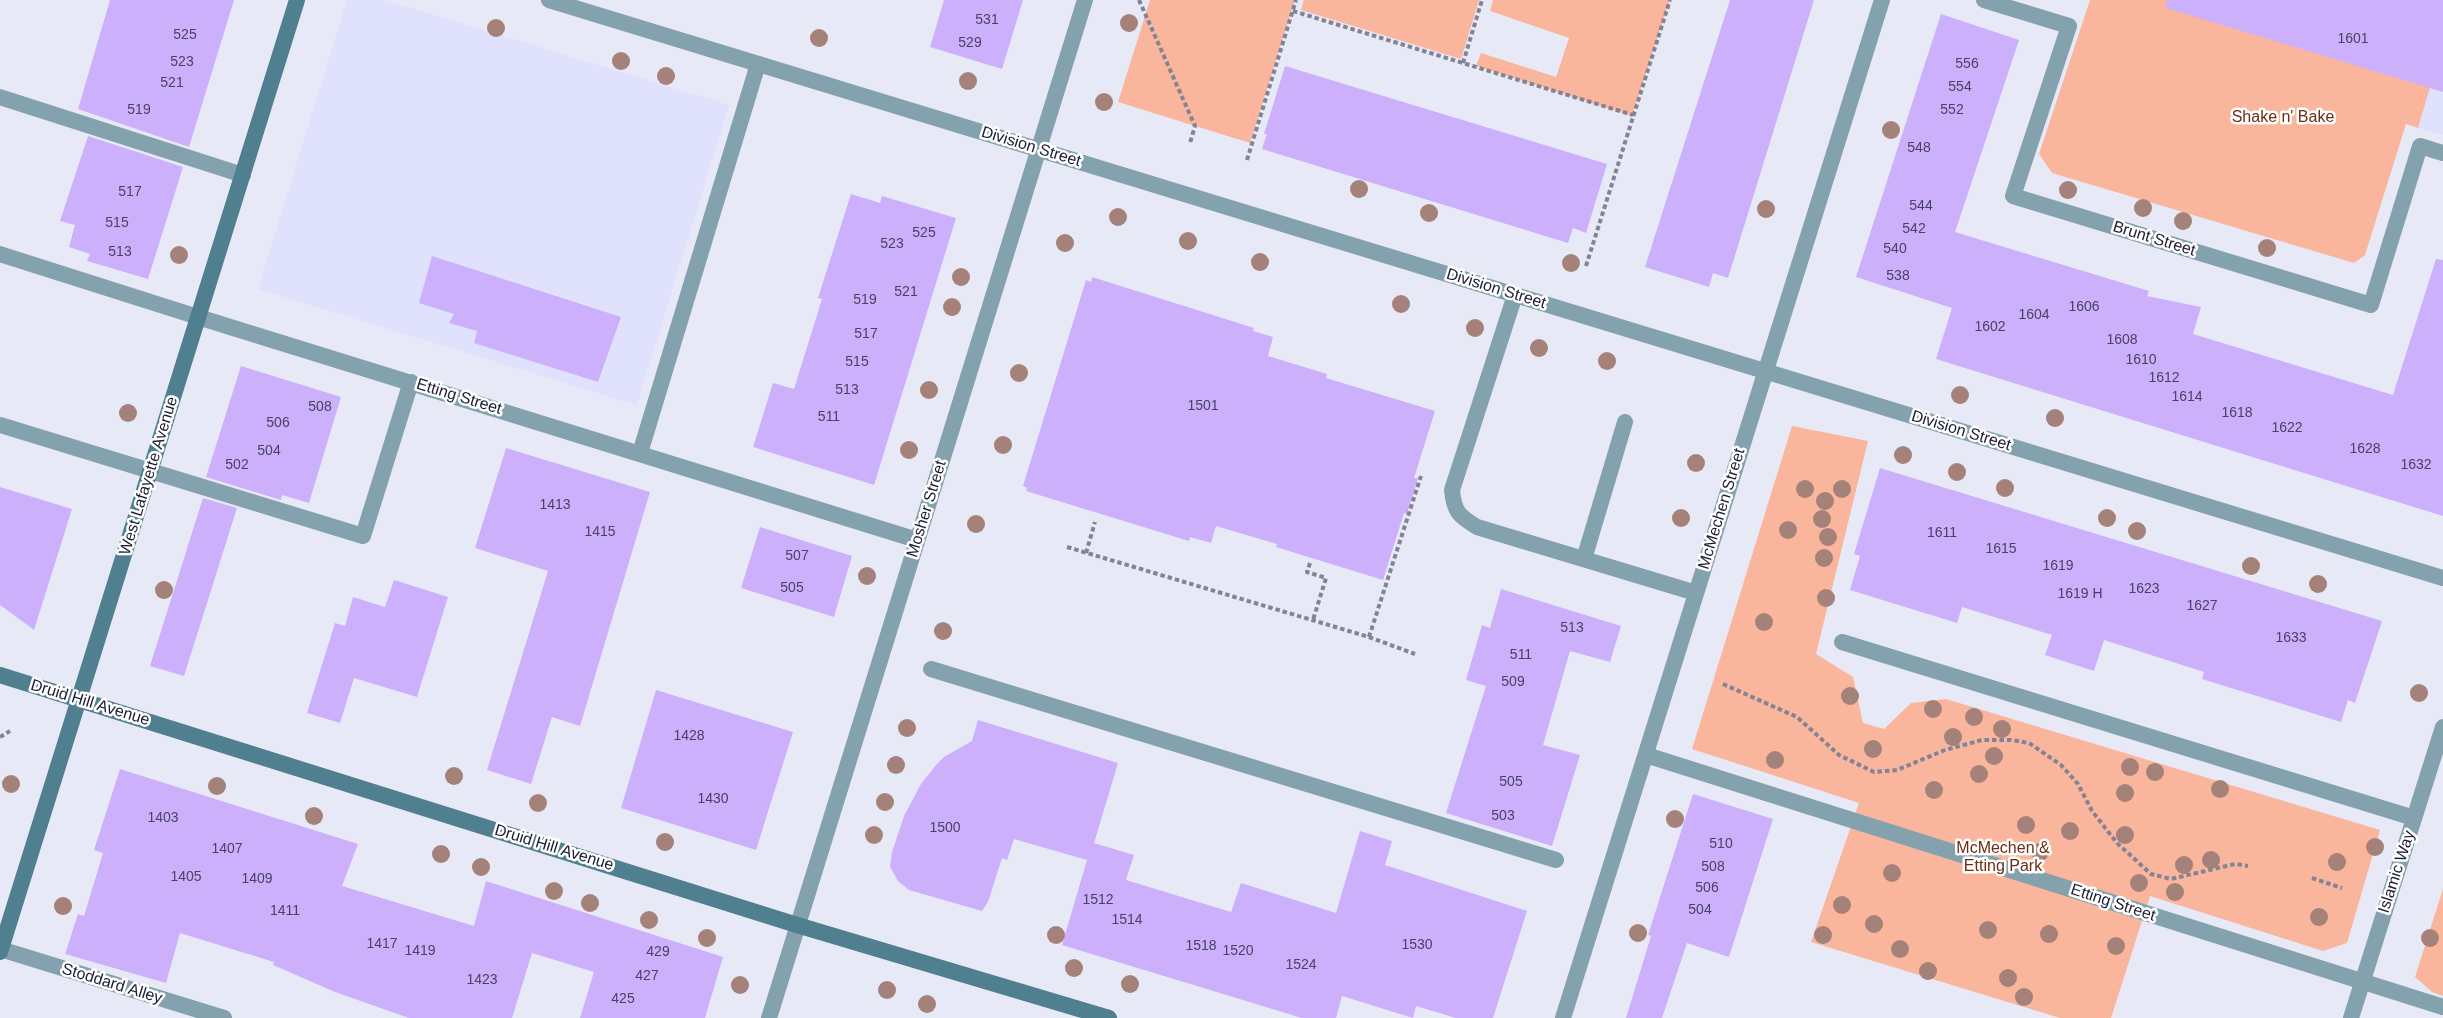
<!DOCTYPE html>
<style>
body{margin:0}
canvas{display:block;background:#e8e9f6}
</style>
<canvas width="2443" height="1018"></canvas>
<script>
const g = document.querySelector('canvas').getContext('2d');
g.lineJoin = 'round';
function fill(path, color) { g.fillStyle = color; g.fill(path, 'evenodd'); }
function stroke(path, color, width, dash) { g.strokeStyle = color; g.lineWidth = width; g.lineCap = dash ? 'butt' : 'round'; g.setLineDash(dash || []); g.stroke(path); }
function drawText(font, color, halo, rows, align = 'center') {
  g.font = font + ' Arial,sans-serif'; g.lineWidth = 5; g.setLineDash([]); g.textBaseline = 'middle'; g.strokeStyle = halo; g.fillStyle = color; for (const [text, x, y, turn = 0] of rows) {
    g.save(); g.translate(x, y); g.rotate((+turn || 0) * Math.PI / 180); g.textAlign = isNaN(turn) ? turn : align; if (halo) g.strokeText(text, 0, 0); g.fillText(text, 0, 0); g.restore();
  }
}
const built = new Path2D(`
 M 347,0 L 385,0 L 729,105 L 637,405 L 258,289 Z
 M 2443,43 L 2443,135 L 2418,128 Z`);
const green = new Path2D(`
 M 1150,0 L 1295,0 L 1250,143 L 1118,102 Z
 M 1304,0 L 1479,0 L 1461,59 L 1301,10 Z
 M 1493,0 L 1670,0 L 1632,116 L 1476,66 L 1481,53 L 1556,77 L 1569,38 L 1490,11 Z
 M 2090,0 L 2443,0 L 2443,43 L 2418,128 L 2406,124 L 2365,255 L 2354,263 L 2052,173 L 2039,154 Z
 M 1792,426 L 1868,441 L 1816,654 L 1853,677 L 1863,723 L 1884,729 L 1911,703 L 1946,699 L 2380,830 L 2347,943 L 2323,951 L 2150,896 L 2111,1018 L 2060,1018 L 1811,942 L 1859,803 L 1692,749 Z
 M 2443,889 L 2443,996 L 2432,992 L 2415,977 Z`);
const building = new Path2D(`
 M 110,0 L 234,0 L 189,147 L 78,109 Z
 M 944,0 L 1023,0 L 1002,69 L 930,47 Z
 M 1730,0 L 1814,0 L 1728,278 L 1713,273 L 1709,287 L 1645,267 Z
 M 2167,0 L 2443,0 L 2443,92 L 2166,8 Z
 M 1941,14 L 2019,40 L 1955,232 L 2149,291 L 2147,296 L 2201,307 L 2193,334 L 2393,395 L 2436,259 L 2443,260 L 2443,516 L 1936,359 L 1952,308 L 1856,277 Z
 M 1285,66 L 1607,164 L 1586,233 L 1573,228 L 1568,243 L 1262,149 L 1267,134 L 1264,134 Z
 M 88,136 L 183,167 L 148,279 L 87,261 L 90,254 L 69,247 L 75,225 L 60,221 Z
 M 851,194 L 880,203 L 882,196 L 956,218 L 874,485 L 753,447 L 773,383 L 794,389 L 822,299 L 818,298 Z
 M 432,256 L 621,317 L 598,382 L 474,343 L 477,331 L 449,323 L 454,314 L 419,303 Z
 M 1092,277 L 1254,328 L 1253,331 L 1273,337 L 1268,356 L 1327,374 L 1326,378 L 1435,411 L 1414,478 L 1418,478 L 1407,514 L 1404,513 L 1383,580 L 1276,547 L 1277,544 L 1216,526 L 1211,543 L 1190,537 L 1189,541 L 1026,491 L 1027,488 L 1023,486 L 1086,280 L 1091,282 Z
 M 241,366 L 341,397 L 309,503 L 282,495 L 281,500 L 206,477 Z
 M 506,448 L 650,492 L 580,726 L 552,717 L 531,784 L 487,770 L 548,571 L 475,548 Z
 M 1880,468 L 2382,621 L 2355,703 L 2348,700 L 2341,722 L 2202,679 L 2204,672 L 2104,640 L 2094,671 L 2045,655 L 2052,635 L 1962,607 L 1957,623 L 1850,590 L 1860,556 L 1854,554 Z
 M 0,487 L 72,509 L 34,630 L 0,605 Z
 M 203,498 L 237,508 L 184,676 L 150,666 Z
 M 760,527 L 852,556 L 834,617 L 741,588 Z
 M 394,580 L 448,597 L 417,697 L 354,678 L 340,723 L 307,713 L 335,623 L 345,626 L 353,597 L 385,607 Z
 M 1501,589 L 1621,626 L 1610,662 L 1570,651 L 1543,745 L 1580,755 L 1552,846 L 1446,813 L 1486,686 L 1466,680 L 1482,625 L 1490,628 Z
 M 656,690 L 793,732 L 756,850 L 621,808 Z
 M 978,720 L 1118,763 L 1094,843 L 1134,855 L 1126,880 L 1231,912 L 1241,883 L 1336,913 L 1360,831 L 1392,841 L 1385,865 L 1527,911 L 1493,1018 L 1456,1018 L 1416,1006 L 1413,1018 L 1342,996 L 1336,1018 L 1302,1018 L 1062,945 L 1087,860 L 1014,839 L 1007,860 L 1002,858 L 988,902 L 982,911 L 909,890 L 898,881 L 890,867 L 892,852 L 904,816 L 921,784 L 936,765 L 944,757 L 972,741 Z
 M 120,769 L 358,844 L 342,886 L 474,926 L 486,881 L 723,957 L 705,1018 L 580,1018 L 594,972 L 532,953 L 512,1018 L 409,1018 L 335,992 L 273,965 L 274,962 L 180,933 L 166,983 L 65,954 L 78,914 L 84,916 L 103,853 L 94,850 Z
 M 1693,794 L 1773,819 L 1729,957 L 1687,943 L 1662,1018 L 1626,1018 L 1651,936 L 1648,935 Z`);
const path = new Path2D(`
 M 1139,0 L 1195,126 L 1190,143
 M 1293,11 L 1633,115
 M 1463,63 L 1482,0
 M 1247,160 L 1296,0
 M 1586,266 L 1670,0
 M 1067,547 L 1369,637 L 1415,654
 M 1086,553 L 1095,522
 M 1310,563 L 1307,572 L 1326,578 L 1313,620
 M 1369,637 L 1421,476
 M 1723,684 L 1797,717 L 1839,755 L 1874,772 L 1897,770 L 1945,750 L 1982,740 L 2011,740 L 2029,743 L 2061,765 L 2078,784 L 2092,811 L 2117,843 L 2151,874 L 2171,879 L 2235,864 L 2248,866
 M 0,737 L 10,731
 M 2312,878 L 2342,888`);
const service = new Path2D(`
 M 1984,0 L 2069,26 L 2013,196 L 2371,305 L 2420,146 L 2443,153
 M 0,97 L 243,175
 M 0,254 L 198,317
 M 1515,295 L 1452,490 C 1454,512 1459,516 1477,527 L 1696,593
 M 0,425 L 363,536 L 411,382
 M 640,453 L 758,64
 M 1584,559 L 1625,422
 M 1842,642 L 2414,818
 M 931,669 L 1556,860
 M 1646,755 L 2443,1007
 M 0,949 L 224,1018`);
const minor = new Path2D(`
 M 549,0 L 2443,578
 M 198,317 L 917,540
 M 769,1018 L 1085,0
 M 2351,1018 L 2443,727`);
const tertiary = new Path2D(`
 M 1563,1018 L 1882,0`);
const secondary = new Path2D(`
 M 0,675 L 797,925 L 1109,1018
 M 0,952 L 297,0`);
const trees = [
 [1129,23],
 [496,28],
 [819,38],
 [621,61],
 [666,76],
 [968,81],
 [1104,102],
 [1891,130],
 [1359,189],
 [2068,190],
 [2143,208],
 [1766,209],
 [1429,213],
 [1118,217],
 [2183,221],
 [1188,241],
 [1065,243],
 [2267,248],
 [179,255],
 [1260,262],
 [1571,263],
 [961,277],
 [1401,304],
 [952,307],
 [1475,328],
 [1539,348],
 [1607,361],
 [1019,373],
 [929,390],
 [1960,395],
 [128,413],
 [2055,418],
 [1003,445],
 [909,450],
 [1903,455],
 [1696,463],
 [1957,472],
 [2005,488],
 [1805,489],
 [1842,489],
 [1825,501],
 [1681,518],
 [2107,518],
 [1822,519],
 [976,524],
 [1788,530],
 [2137,531],
 [1828,537],
 [1824,558],
 [2251,566],
 [867,576],
 [2318,584],
 [164,590],
 [1826,598],
 [1764,622],
 [943,631],
 [2419,693],
 [1850,696],
 [1933,709],
 [1974,717],
 [907,728],
 [2002,729],
 [1953,737],
 [1873,749],
 [1994,756],
 [1775,760],
 [896,765],
 [2130,767],
 [2155,772],
 [1979,774],
 [454,776],
 [11,784],
 [217,786],
 [2220,789],
 [1934,790],
 [2125,793],
 [885,802],
 [538,803],
 [314,816],
 [1675,819],
 [2026,825],
 [2070,831],
 [874,835],
 [2125,835],
 [665,842],
 [2375,847],
 [2040,852],
 [441,854],
 [2211,860],
 [2337,862],
 [2184,865],
 [481,867],
 [1892,873],
 [2139,883],
 [554,891],
 [2175,892],
 [590,903],
 [1842,905],
 [63,906],
 [2319,917],
 [649,920],
 [1874,924],
 [1988,930],
 [1638,933],
 [2049,934],
 [1056,935],
 [1823,935],
 [707,938],
 [2430,938],
 [2116,946],
 [1900,949],
 [1074,968],
 [1928,971],
 [2008,978],
 [1130,984],
 [740,985],
 [887,990],
 [2024,997],
 [927,1004]
];
const numberNames = [
 ["531",987,20],
 ["525",185,35],
 ["1601",2353,39],
 ["529",970,43],
 ["523",182,62],
 ["556",1967,64],
 ["521",172,83],
 ["554",1960,87],
 ["519",139,110],
 ["552",1952,110],
 ["548",1919,148],
 ["517",130,192],
 ["544",1921,206],
 ["515",117,223],
 ["542",1914,229],
 ["525",924,233],
 ["523",892,244],
 ["540",1895,249],
 ["513",120,252],
 ["538",1898,276],
 ["521",906,292],
 ["519",865,300],
 ["1606",2084,307],
 ["1604",2034,315],
 ["1602",1990,327],
 ["517",866,334],
 ["1608",2122,340],
 ["1610",2141,360],
 ["515",857,362],
 ["1612",2164,378],
 ["513",847,390],
 ["1614",2187,397],
 ["1501",1203,406],
 ["508",320,407],
 ["1618",2237,413],
 ["511",829,417],
 ["506",278,423],
 ["1622",2287,428],
 ["1628",2365,449],
 ["504",269,451],
 ["502",237,465],
 ["1632",2416,465],
 ["1413",555,505],
 ["1415",600,532],
 ["1611",1942,533],
 ["1615",2001,549],
 ["507",797,556],
 ["1619",2058,566],
 ["505",792,588],
 ["1623",2144,589],
 ["1619 H",2080,594],
 ["1627",2202,606],
 ["513",1572,628],
 ["1633",2291,638],
 ["511",1521,655],
 ["509",1513,682],
 ["1428",689,736],
 ["505",1511,782],
 ["1430",713,799],
 ["503",1503,816],
 ["1403",163,818],
 ["1500",945,828],
 ["510",1721,844],
 ["1407",227,849],
 ["508",1713,867],
 ["1405",186,877],
 ["1409",257,879],
 ["506",1707,888],
 ["1512",1098,900],
 ["504",1700,910],
 ["1411",285,911],
 ["1514",1127,920],
 ["1417",382,944],
 ["1530",1417,945],
 ["1518",1201,946],
 ["1419",420,951],
 ["1520",1238,951],
 ["429",658,952],
 ["1524",1301,965],
 ["427",647,976],
 ["1423",482,980],
 ["425",623,999]
];
const parkNames = [
 ["Shake n' Bake",2283,118],
 ["McMechen &",2003,849],
 ["Etting Park",2003,867]
];
const streetNames = [
 ["Division Street",1031,147,17],
 ["Brunt Street",2154,239,17],
 ["Division Street",1496,289,17],
 ["Etting Street",459,397,17],
 ["Division Street",1961,431,17],
 ["West Lafayette Avenue",149,476,-73],
 ["Mosher Street",927,509,-73],
 ["McMechen Street",1722,509,-73],
 ["Druid Hill Avenue",90,703,17],
 ["Druid Hill Avenue",554,848,17],
 ["Islamic Way",2397,872,-72],
 ["Etting Street",2113,903,18],
 ["Stoddard Alley",112,984,17]
];
fill(built, '#dfe1fd');
fill(green, '#f9b69d');
fill(building, '#cdb0fc');
stroke(path, '#828395', 4, [4.5, 3]);
stroke(service, '#83a2ad', 16);
stroke(minor, '#83a2ad', 16);
stroke(tertiary, '#83a2ad', 16);
stroke(secondary, '#507f8f', 16);
g.fillStyle = '#a48279';
for (const [x, y] of trees) { g.beginPath(); g.arc(x, y, 9, 0, 2 * Math.PI); g.fill(); }
drawText('14px', '#484265', null, numberNames);
drawText('16px', '#6d2d12', '#fff', parkNames);
drawText('16px', '#1c1d33', '#fff', streetNames);
</script>
